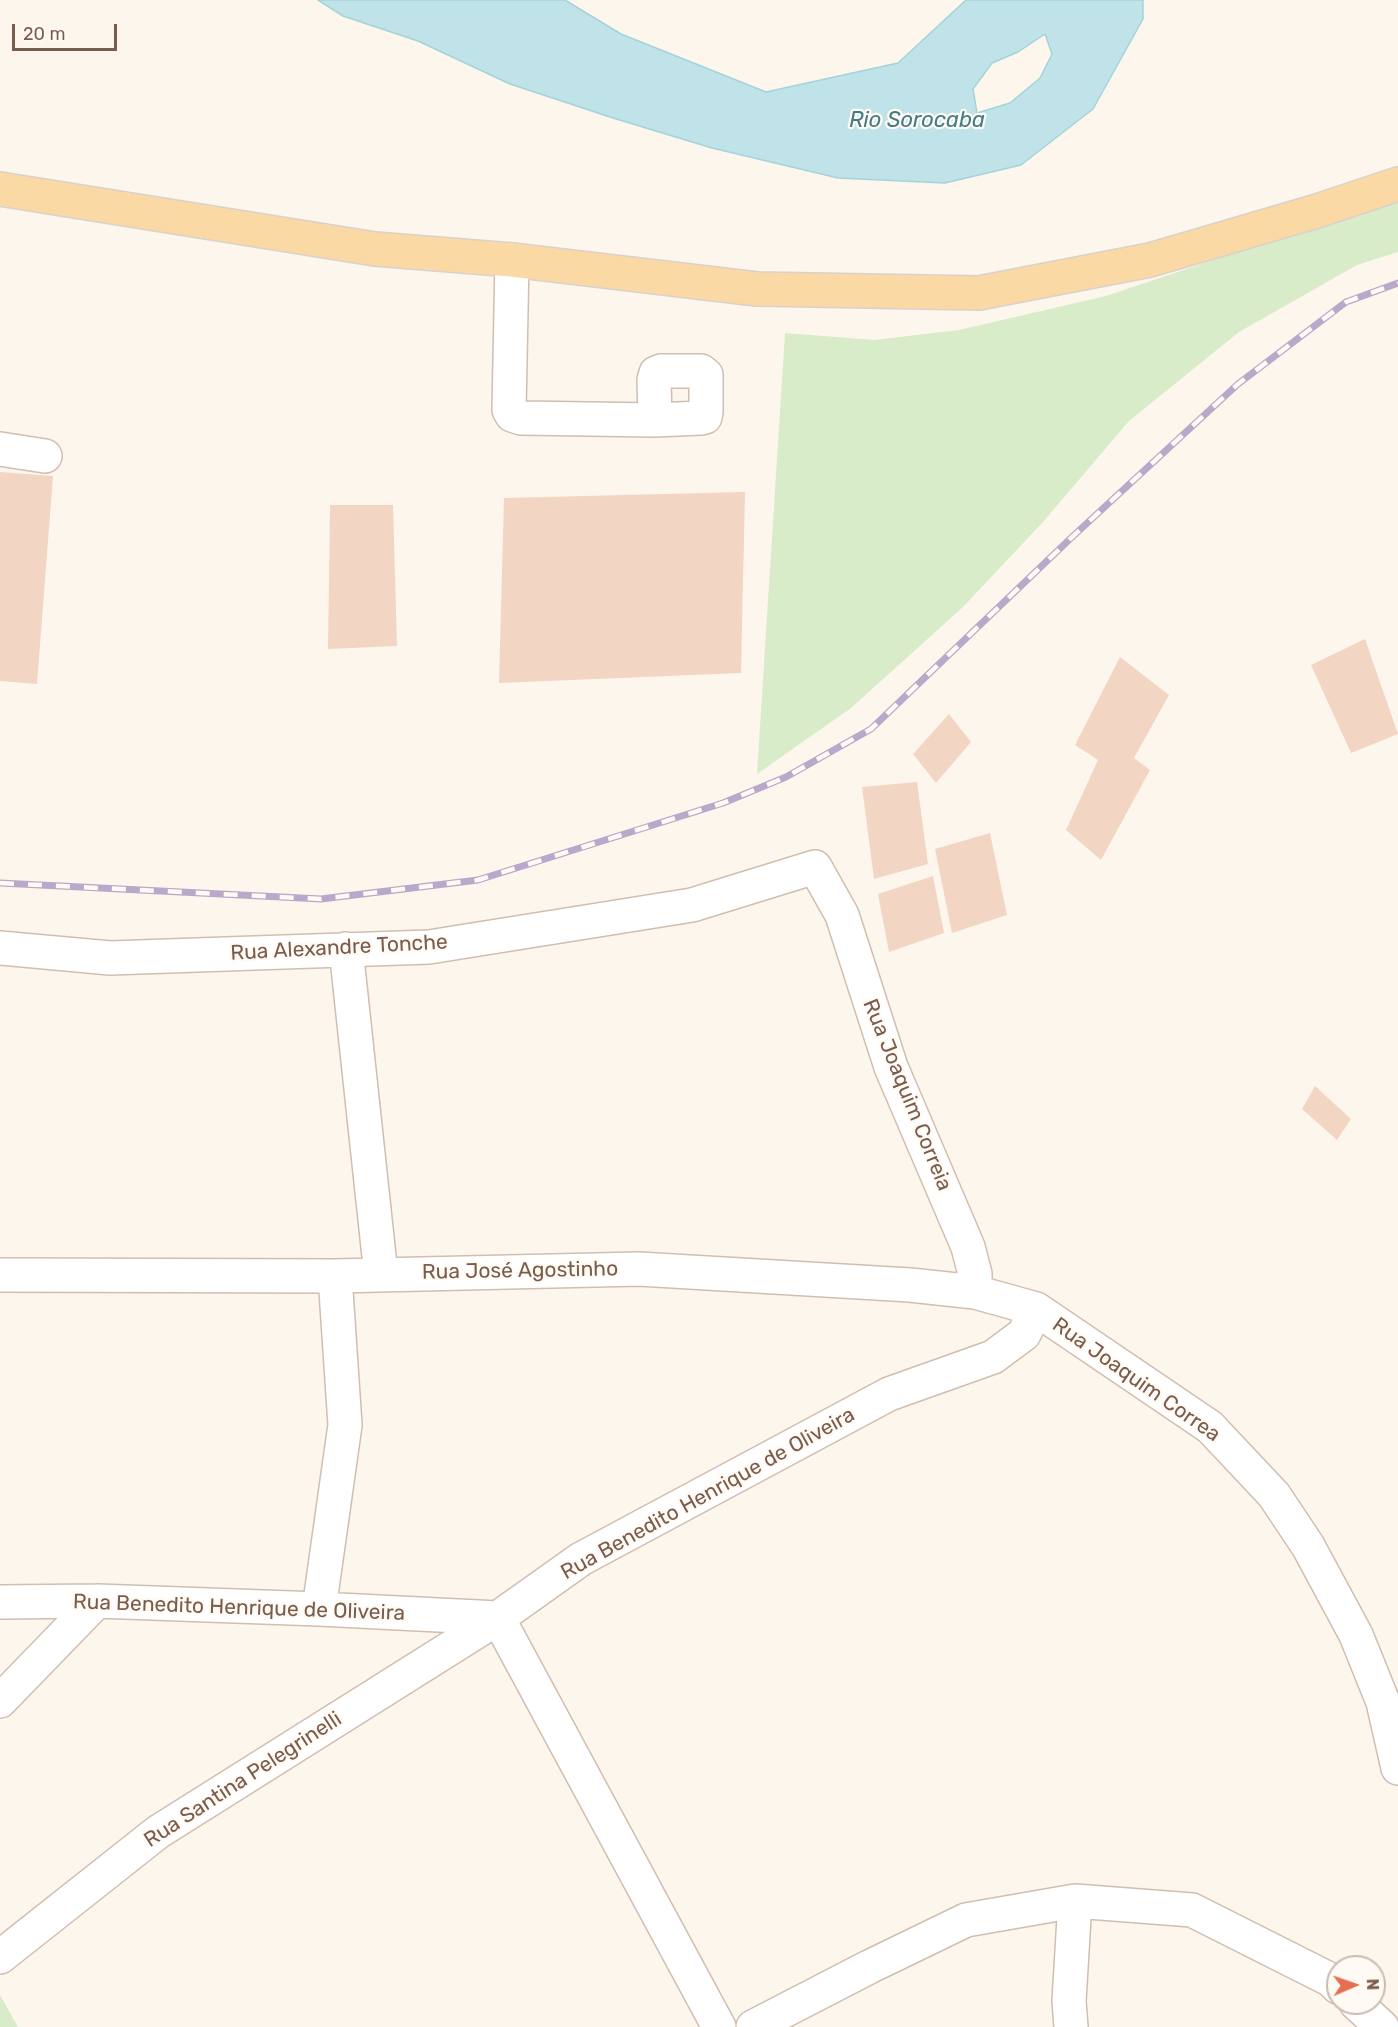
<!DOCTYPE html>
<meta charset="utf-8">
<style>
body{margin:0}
#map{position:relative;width:1398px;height:2027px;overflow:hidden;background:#fdf6ec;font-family:Rubik,sans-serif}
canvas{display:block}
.north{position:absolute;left:1326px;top:1955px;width:60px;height:60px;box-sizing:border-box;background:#fffaf3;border:2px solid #cabbb1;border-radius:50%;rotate:88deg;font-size:16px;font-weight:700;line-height:24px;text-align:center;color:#7a5c4d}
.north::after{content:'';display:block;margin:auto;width:21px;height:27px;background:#e76f51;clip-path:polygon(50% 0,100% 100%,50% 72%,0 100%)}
.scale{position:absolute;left:12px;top:24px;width:105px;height:27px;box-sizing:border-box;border:3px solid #7a5c4d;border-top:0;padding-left:8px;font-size:18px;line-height:21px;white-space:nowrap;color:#7a5c4d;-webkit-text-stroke:4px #fffaf3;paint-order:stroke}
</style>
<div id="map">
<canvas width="1398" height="2027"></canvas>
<div class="north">N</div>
<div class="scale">20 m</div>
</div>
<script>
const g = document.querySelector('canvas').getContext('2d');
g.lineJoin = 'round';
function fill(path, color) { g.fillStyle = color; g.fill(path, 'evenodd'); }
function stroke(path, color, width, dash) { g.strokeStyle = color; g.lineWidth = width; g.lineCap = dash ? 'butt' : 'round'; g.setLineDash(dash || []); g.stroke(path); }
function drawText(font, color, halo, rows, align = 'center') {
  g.font = font + ' Rubik,sans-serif'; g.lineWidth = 4.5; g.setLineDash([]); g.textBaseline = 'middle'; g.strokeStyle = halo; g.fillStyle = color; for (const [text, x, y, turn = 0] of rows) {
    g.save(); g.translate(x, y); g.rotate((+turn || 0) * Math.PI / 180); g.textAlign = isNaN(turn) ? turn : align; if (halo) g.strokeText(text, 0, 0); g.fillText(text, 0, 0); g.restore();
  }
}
const green = new Path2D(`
 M 1398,198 L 1398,252 L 1357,265 L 1239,332 L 1129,421 L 1043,522 L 963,607 L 851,708 L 757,774 L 785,333 L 874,340 L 959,330 L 1106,296 Z
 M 0,1995 L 18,2027 L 0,2027 Z`);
const water = new Path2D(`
 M 318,0 L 565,0 L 621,34 L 766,92 L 898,63 L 966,0 L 1143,0 L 1143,19 L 1093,109 L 1021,165 L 945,183 L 838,178 L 712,148 L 613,118 L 510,84 L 418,41 L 343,16 ZM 1045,34 L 1052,54 L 1040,78 L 1010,103 L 977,113 L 973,89 L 992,63 L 1018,52 Z`);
const building = new Path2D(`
 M 0,472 L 53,476 L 37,684 L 0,681 Z
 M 745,492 L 741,673 L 499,683 L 504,498 Z
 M 330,505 L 393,505 L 397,646 L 328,649 Z
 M 1365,639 L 1398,734 L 1351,753 L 1311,665 Z
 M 1120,657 L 1169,695 L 1134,758 L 1150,770 L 1101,860 L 1066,830 L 1098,760 L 1075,745 Z
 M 949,714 L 971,742 L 936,783 L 913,754 Z
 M 917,782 L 928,864 L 874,879 L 862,787 Z
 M 990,833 L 1007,915 L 952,933 L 935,849 Z
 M 933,876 L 944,933 L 889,952 L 878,894 Z
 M 1315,1086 L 1351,1119 L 1337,1140 L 1302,1109 Z`);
const minor = new Path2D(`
 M 512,260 L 509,410 L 512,415 L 521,418 L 655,420 L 701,418 L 705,417 L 706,412 L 706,375 L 701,371 L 661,371 L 656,373 L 654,380 L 655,420
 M 0,449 L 45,456
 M 0,948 L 110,958 L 429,947 L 692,905 L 815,867 L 842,915 L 891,1067 L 968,1247 L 975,1274 L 975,1292
 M 346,949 L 381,1275
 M 0,1275 L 335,1276 L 639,1269 L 910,1285 L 975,1292 L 1036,1309 L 1210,1427 L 1274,1495 L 1308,1546 L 1356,1635 L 1383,1702 L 1398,1768
 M 0,1602 L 97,1601 L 319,1609 L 498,1618 L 581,1559 L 889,1394 L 993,1357 L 1024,1334 L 1036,1309
 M 319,1609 L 345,1425 L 335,1276
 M 0,1701 L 97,1601
 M 0,1957 L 158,1832 L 498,1618 L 719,2027
 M 1356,2003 L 1382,2027
 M 753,2027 L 869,1967 L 966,1920 L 1075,1901 L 1192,1910 L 1331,1980 L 1338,1987
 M 1071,2027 L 1069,2001 L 1075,1901`);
const major = new Path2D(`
 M 0,189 L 375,249 L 512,260 L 757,289 L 979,293 L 1150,260 L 1317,211 L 1398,184`);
const rail = new Path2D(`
 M 0,883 L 321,899 L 478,880 L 723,803 L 786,777 L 871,729 L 1071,538 L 1238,384 L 1346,302 L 1398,283`);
const streetNames = [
 ["Rua Alexandre Tonche",339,948,-3],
 ["Rua Joaquim Correia",907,1095,68],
 ["Rua José Agostinho",520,1271,-1],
 ["Rua Joaquim Correa",1136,1380,35],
 ["Rua Benedito Henrique de Oliveira",708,1494,-29],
 ["Rua Benedito Henrique de Oliveira",239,1608,2],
 ["Rua Santina Pelegrinelli",243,1780,-33]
];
const waterNames = [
 ["Rio Sorocaba",917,121]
];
fill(green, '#d8ecc9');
fill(water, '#bfe3e8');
stroke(water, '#a5d3da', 1.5);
fill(building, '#f3d5c3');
stroke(minor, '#d1beb0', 36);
stroke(major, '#dad1cd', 36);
stroke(minor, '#fff', 33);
stroke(major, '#fbd9a5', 33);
stroke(rail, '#b9a8c9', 7);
stroke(rail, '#fffaf3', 4.5, [14]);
drawText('21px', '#7a5c4d', '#fffaf3', streetNames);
drawText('italic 22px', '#437c86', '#fffaf3', waterNames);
</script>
